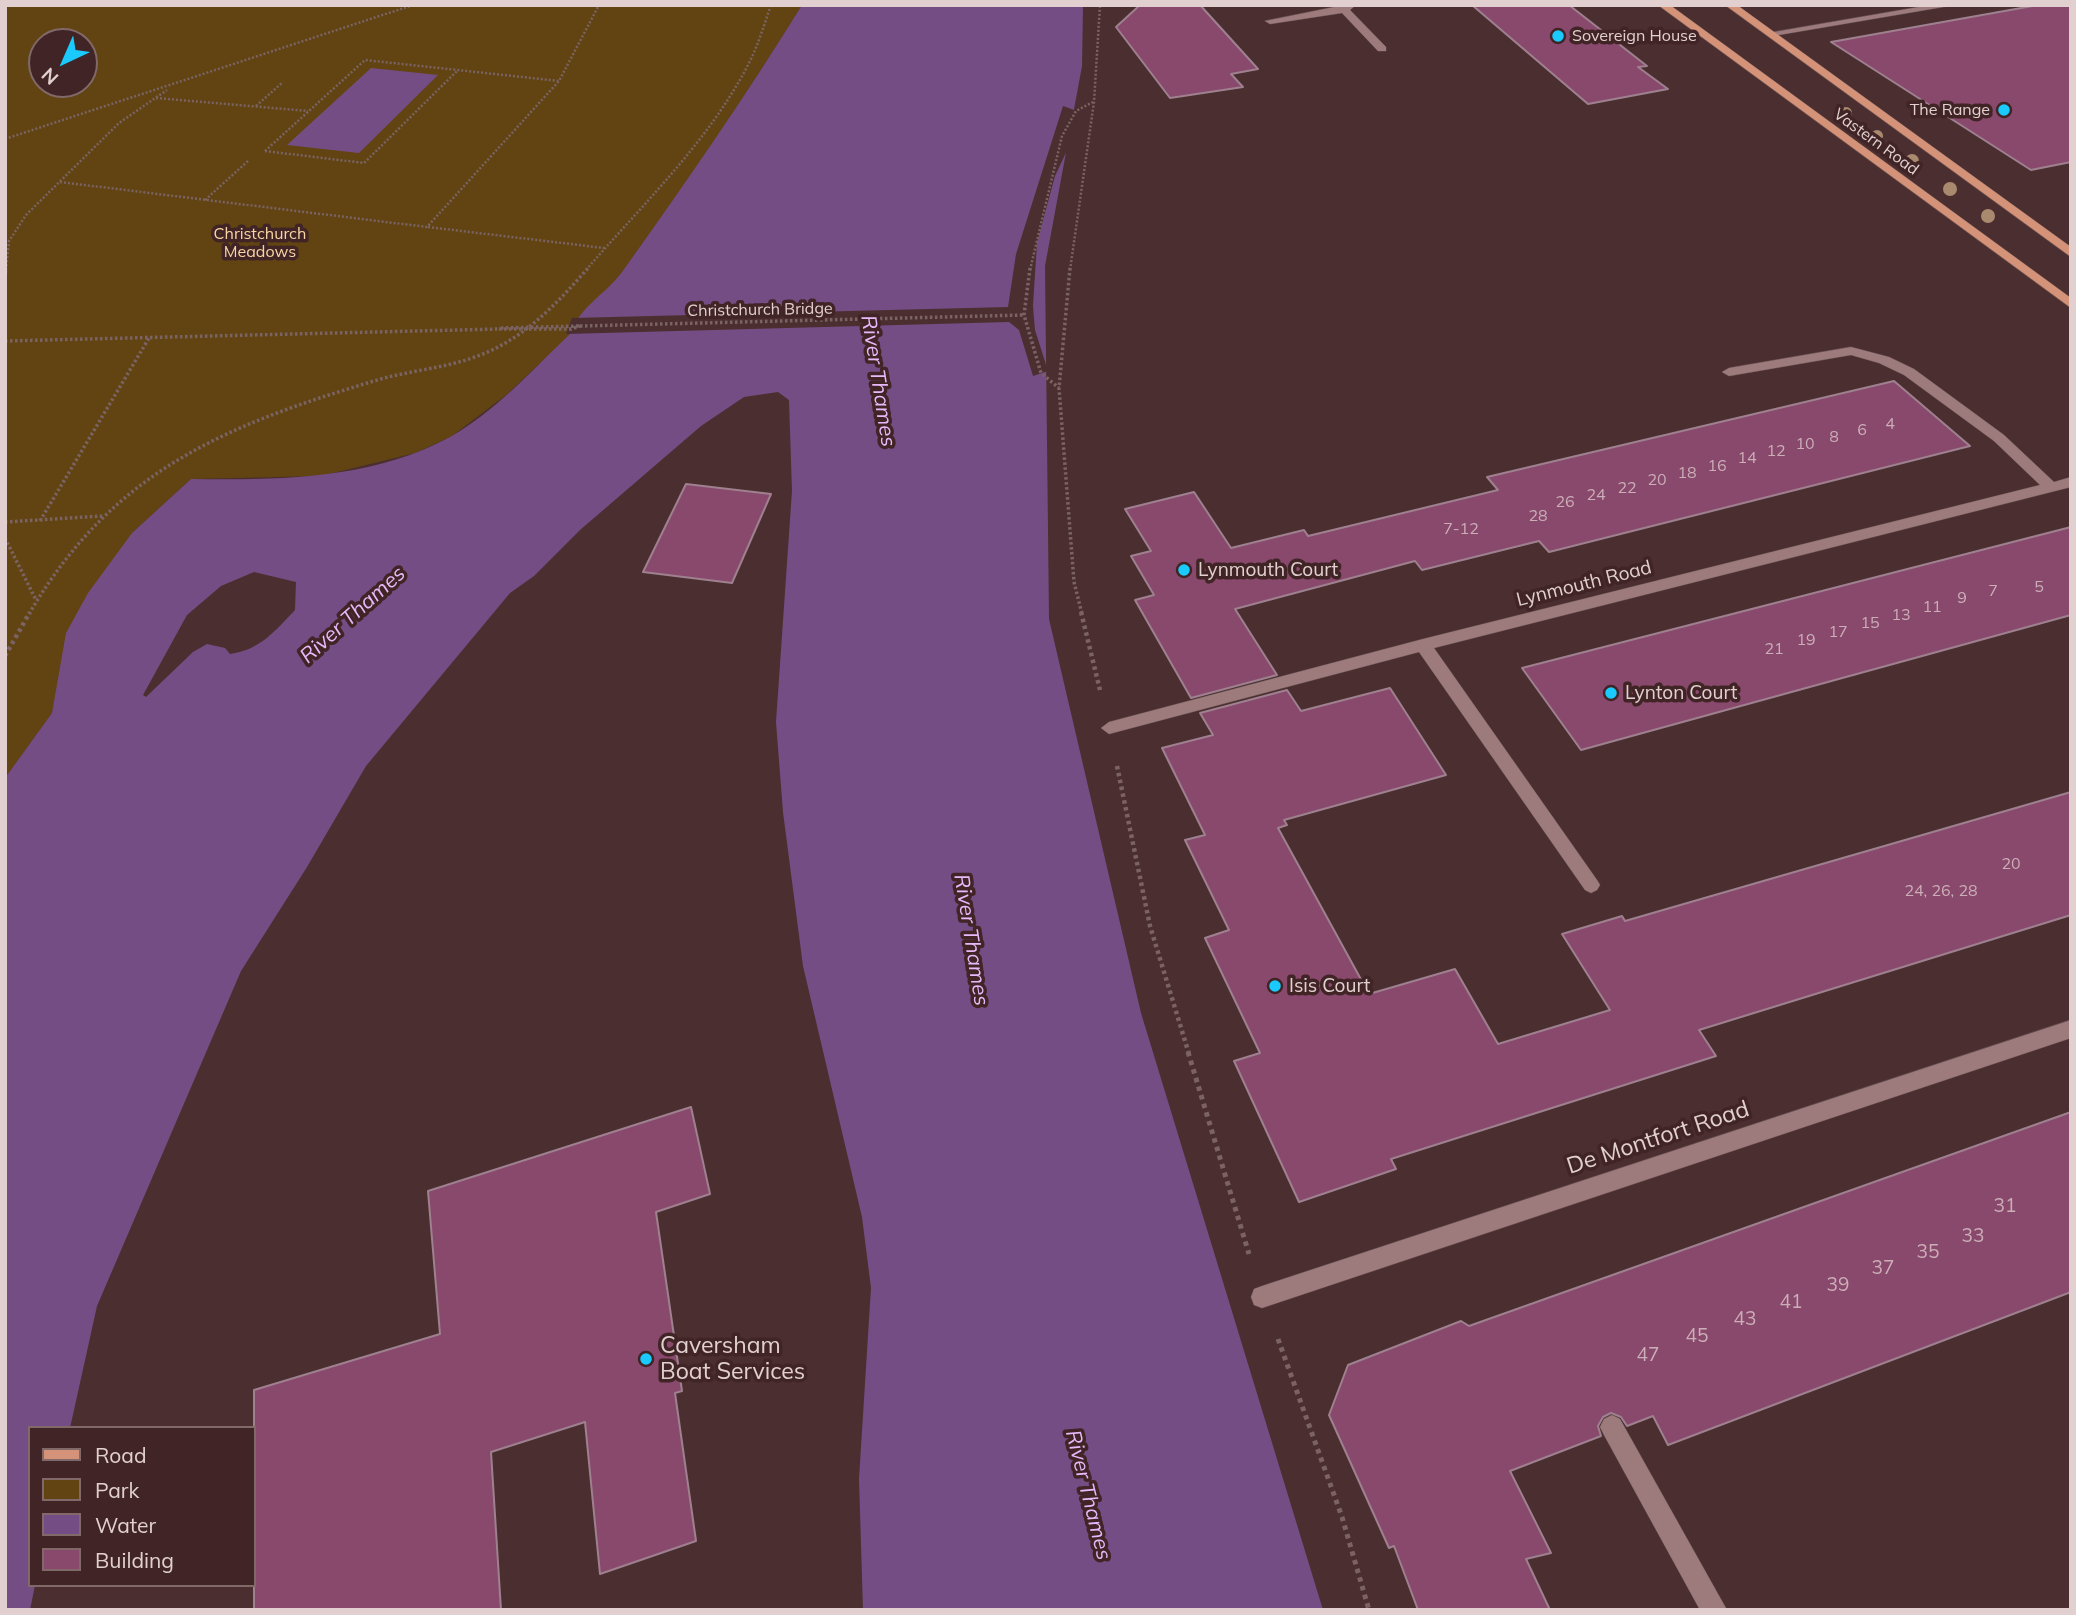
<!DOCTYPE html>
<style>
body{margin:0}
#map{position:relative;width:2076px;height:1615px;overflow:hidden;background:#4b2f30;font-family:Mulish,sans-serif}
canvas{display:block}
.frame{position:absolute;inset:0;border:7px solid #e2d0d0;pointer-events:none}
.legend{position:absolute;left:28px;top:1426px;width:228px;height:161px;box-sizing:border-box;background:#402426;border:2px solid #81696a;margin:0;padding:9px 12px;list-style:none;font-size:21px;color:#e2d0d0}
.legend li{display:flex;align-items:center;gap:14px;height:35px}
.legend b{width:35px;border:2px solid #81696a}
.north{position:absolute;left:28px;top:28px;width:70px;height:70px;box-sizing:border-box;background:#402426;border:2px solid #81696a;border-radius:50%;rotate:224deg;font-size:19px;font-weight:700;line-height:28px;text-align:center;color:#e2d0d0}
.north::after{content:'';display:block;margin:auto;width:24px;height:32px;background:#1bcafc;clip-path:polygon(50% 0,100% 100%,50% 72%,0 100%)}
</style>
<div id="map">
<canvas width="2076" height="1615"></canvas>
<div class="frame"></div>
<ul class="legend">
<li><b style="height:9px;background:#d49278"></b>Road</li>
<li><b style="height:19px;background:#614412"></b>Park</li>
<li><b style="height:19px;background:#754d85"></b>Water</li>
<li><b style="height:19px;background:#89496d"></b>Building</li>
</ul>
<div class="north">N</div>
</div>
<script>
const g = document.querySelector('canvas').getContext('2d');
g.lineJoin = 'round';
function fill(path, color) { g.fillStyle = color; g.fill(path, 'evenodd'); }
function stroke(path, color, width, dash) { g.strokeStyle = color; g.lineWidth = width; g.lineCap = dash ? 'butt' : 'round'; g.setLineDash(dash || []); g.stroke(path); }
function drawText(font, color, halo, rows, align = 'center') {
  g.font = font + ' Mulish,sans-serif'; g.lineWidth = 7; g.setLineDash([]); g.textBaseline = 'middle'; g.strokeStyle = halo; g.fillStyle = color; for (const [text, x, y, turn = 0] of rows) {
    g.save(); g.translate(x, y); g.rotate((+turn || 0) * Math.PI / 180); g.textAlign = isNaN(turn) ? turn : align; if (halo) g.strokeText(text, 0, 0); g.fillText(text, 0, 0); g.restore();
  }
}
const green = new Path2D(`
 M 5,5 L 802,5 C 745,97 685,185 622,272 C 607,294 579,307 572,333 L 506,395 L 452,436 L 415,453 L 321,476 L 191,479 L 132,533 L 61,676 L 52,713 L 5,778 ZM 42,42 L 84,42 L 84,84 L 42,84 Z`);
const water = new Path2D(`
 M 802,5 L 1083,5 L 1082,66 L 1045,266 L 1049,619 L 1141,1013 L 1323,1610 L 863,1610 L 859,1479 L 871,1288 L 862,1217 L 803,966 L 783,812 L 776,722 L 792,491 L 789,400 L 778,392 L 744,397 L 701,426 L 580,530 L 534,576 L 510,593 L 366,766 L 307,867 L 241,971 L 97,1306 L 70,1428 L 30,1428 L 30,1585 L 35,1585 L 30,1610 L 5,1610 L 5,778 L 52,713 L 66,633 L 88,593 L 132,533 L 191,479 C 278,480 371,480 450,437 C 496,411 534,368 571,333 C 579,307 606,294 622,272 C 685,184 745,97 802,5 ZM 254,572 L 296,582 L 295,610 C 275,631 260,650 230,654 L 225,648 L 207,644 L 193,652 L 146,697 L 143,695 L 187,615 L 221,586 Z
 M 371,68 L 438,75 L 359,153 L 287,145 Z`);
const pier = new Path2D(`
 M 1063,106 L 1077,111 L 1071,142 L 1055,176 L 1037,243 L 1033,306 L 1035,330 L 1048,371 L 1033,376 L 1019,330 L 1009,322 L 566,334 L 572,318 L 1008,307 L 1016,254 Z`);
const building = new Path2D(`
 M 1140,5 L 1200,5 L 1258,69 L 1231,74 L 1243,87 L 1170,98 L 1116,27 Z
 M 1472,5 L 1569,5 L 1647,66 L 1638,67 L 1668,89 L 1588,104 Z
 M 2038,5 L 2071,5 L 2071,162 L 2031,170 L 1831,42 Z
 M 1894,381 L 1970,446 L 1549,552 L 1539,541 L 1422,570 L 1415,561 L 1235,609 L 1277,675 L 1191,698 L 1135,600 L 1154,595 L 1131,556 L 1151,551 L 1125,509 L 1194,492 L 1231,548 L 1304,530 L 1308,536 L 1498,490 L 1487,477 Z
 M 686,484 L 771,494 L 732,583 L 643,572 Z
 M 2071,527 L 2071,615 L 1581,750 L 1522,668 Z
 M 1390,688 L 1446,775 L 1284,820 L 1287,825 L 1278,828 L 1369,994 L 1455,969 L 1498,1044 L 1610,1010 L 1562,934 L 1622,916 L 1625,921 L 2071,792 L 2071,915 L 1699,1030 L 1716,1056 L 1391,1159 L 1396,1169 L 1299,1202 L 1234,1061 L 1260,1053 L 1205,938 L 1229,930 L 1185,840 L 1205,835 L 1162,748 L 1213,735 L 1200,713 L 1287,690 L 1301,711 Z
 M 691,1107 L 710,1194 L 656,1212 L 682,1391 L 675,1393 L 696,1541 L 600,1574 L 585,1422 L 491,1452 L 501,1610 L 254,1610 L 254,1390 L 440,1334 L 428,1191 Z
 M 2071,1112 L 2071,1292 L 1668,1445 L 1653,1416 L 1627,1426 L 1621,1417 L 1611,1413 L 1603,1417 L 1598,1426 L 1601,1436 L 1510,1471 L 1551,1553 L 1526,1559 L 1550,1610 L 1418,1610 L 1394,1546 L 1389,1548 L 1329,1415 L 1348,1365 L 1461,1321 L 1469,1326 Z`);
const pathFar3 = new Path2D(`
 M 156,98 L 308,111
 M 256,106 L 283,82
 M 5,139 L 413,5
 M 265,151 L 365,60 L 559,81
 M 265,151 L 364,163 L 457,71
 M 60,182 L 427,227 L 559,81 L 599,5
 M 205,200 L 248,161
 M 428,227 L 604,248
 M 6,270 L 9,241 L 26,215 L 119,123 L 167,90
 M 586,270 C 643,204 708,142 748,65 C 758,46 764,25 771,5
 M 1030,270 L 1062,136 L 1076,111 L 1093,102
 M 1070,270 L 1094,102 L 1100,5`);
const pathFar2 = new Path2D(`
 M 1030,268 L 1024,315 L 1041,373 L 1059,388
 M 1070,268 L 1059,388 L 1074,582 L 1082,614
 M 5,278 L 6,268
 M 580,326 L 1024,315
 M 5,341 L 499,329
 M 40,521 L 149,338
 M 5,522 L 102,516
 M 5,538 L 36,600
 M 29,614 C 112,472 223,426 374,381 C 406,371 440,369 472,358 C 521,342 555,306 588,268`);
const pathFar1 = new Path2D(`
 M 1081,612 L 1100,690
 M 5,656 L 30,612
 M 1117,766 L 1150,926 L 1189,1054`);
const path = new Path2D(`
 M 1188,1052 L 1249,1254
 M 1278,1339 L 1342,1517 L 1369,1610`);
const minor = new Path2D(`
 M 1344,5 L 1356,5 L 1350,10 L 1386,47 L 1386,51 L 1378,51 L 1342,13 L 1270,24 L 1265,21 Z
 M 1930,5 L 1955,5 L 1773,36 L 1768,33 Z
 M 1851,347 L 1889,357 L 1914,369 L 2004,435 L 2054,482 L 2071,477 L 2071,487 L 1434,648 L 1597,880 L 1600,885 L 1597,890 L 1591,893 L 1585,890 L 1419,652 L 1109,734 L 1101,728 L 1109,722 L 1423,639 L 2040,485 L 1994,441 L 1904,375 L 1879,363 L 1851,355 L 1729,376 L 1722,372 L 1729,368 Z
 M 2071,1020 L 2071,1038 L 1262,1308 L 1254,1305 L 1251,1297 L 1254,1289 L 1262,1286 Z
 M 1612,1415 L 1620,1419 L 1727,1610 L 1700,1610 L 1604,1435 L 1600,1427 L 1604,1419 Z`);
const major = new Path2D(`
 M 1658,5 L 1670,5 L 2071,298 L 2071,308 Z
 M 1725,5 L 1737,5 L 2071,247 L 2071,257 Z`);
const pathBridge = new Path2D(`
 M 501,328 L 579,326
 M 499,329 L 571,329 L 580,326`);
const trees = [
 [1846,113,6],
 [1877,136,6],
 [1912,161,7],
 [1950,189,7],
 [1988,216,7]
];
const markers = [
 [1558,36,7,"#1bcafc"],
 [2004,110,7,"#1bcafc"],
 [1184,570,7,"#1bcafc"],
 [1611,693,7,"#1bcafc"],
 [1275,986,7,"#1bcafc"],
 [646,1359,7,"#1bcafc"]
];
const farPoinames = [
 ["Sovereign House",1572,36],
 ["The Range",1990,110,"right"]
];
const farStreetnames = [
 ["Vastern Road",1876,142,36],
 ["Christchurch Bridge",760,310,-1]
];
const farParknames = [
 ["Christchurch",260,234],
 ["Meadows",260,252]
];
const numberNames = [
 ["4",1890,424],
 ["6",1862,430],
 ["8",1834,437],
 ["10",1805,444],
 ["12",1776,451],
 ["14",1747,458],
 ["16",1717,466],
 ["18",1687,473],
 ["20",1657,480],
 ["22",1627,488],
 ["24",1596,495],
 ["26",1565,502],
 ["28",1538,516],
 ["7-12",1461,529],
 ["5",2039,587],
 ["7",1993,591],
 ["9",1962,598],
 ["11",1932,607],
 ["13",1901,615],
 ["15",1870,623],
 ["17",1838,632],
 ["19",1806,640],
 ["21",1774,649],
 ["20",2011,864],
 ["24, 26, 28",1941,891]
];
const poiNames = [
 ["Lynmouth Court",1198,570],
 ["Lynton Court",1625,693],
 ["Isis Court",1289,986]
];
const streetNames = [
 ["Lynmouth Road",1584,584,-14]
];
const nearNumbernames = [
 ["31",2005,1206],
 ["33",1973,1236],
 ["35",1928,1252],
 ["37",1883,1268],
 ["39",1838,1285],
 ["41",1791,1302],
 ["43",1745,1319],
 ["45",1697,1336],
 ["47",1648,1355]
];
const waterNames = [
 ["River Thames",878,381,81],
 ["River Thames",353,615,-42],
 ["River Thames",971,940,81],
 ["River Thames",1088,1495,76]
];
const nearStreetnames = [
 ["De Montfort Road",1658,1138,-18]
];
const nearPoinames = [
 ["Caversham",660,1346],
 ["Boat Services",660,1372]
];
fill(green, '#614412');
fill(water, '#754d85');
fill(pier, '#4b2f30');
fill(building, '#89496d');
stroke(building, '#9e808f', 2);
stroke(minor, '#654e4f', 1);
stroke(major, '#654e4f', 1);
stroke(pathFar3, '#7b6363', 2.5, [2, 2]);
stroke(pathFar2, '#7b6363', 3.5, [2.5, 2.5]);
stroke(pathFar1, '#7b6363', 4.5, [3.5, 3.5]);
stroke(path, '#7b6363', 5, [4.5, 4.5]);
fill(minor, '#9d7b7c');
fill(major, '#d49278');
stroke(pathBridge, '#7b6363', 3.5, [2.5, 2.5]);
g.fillStyle = '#aa8a6f';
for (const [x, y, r] of trees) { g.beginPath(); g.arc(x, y, r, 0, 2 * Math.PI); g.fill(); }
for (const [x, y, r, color] of markers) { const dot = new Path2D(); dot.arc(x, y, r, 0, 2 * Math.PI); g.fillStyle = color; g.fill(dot); stroke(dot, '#402426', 2.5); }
drawText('16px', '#e2d0d0', '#402426', farPoinames, 'left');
drawText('16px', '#e2d0d0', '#402426', farStreetnames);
drawText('16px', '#f8d5a2', '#402426', farParknames);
drawText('16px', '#ccaeb7', null, numberNames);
drawText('19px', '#e2d0d0', '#402426', poiNames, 'left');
drawText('19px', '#e2d0d0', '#402426', streetNames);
drawText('19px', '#ccaeb7', null, nearNumbernames);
drawText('italic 21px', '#e7b8fa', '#402426', waterNames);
drawText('23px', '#e2d0d0', '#402426', nearStreetnames);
drawText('23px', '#e2d0d0', '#402426', nearPoinames, 'left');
</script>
